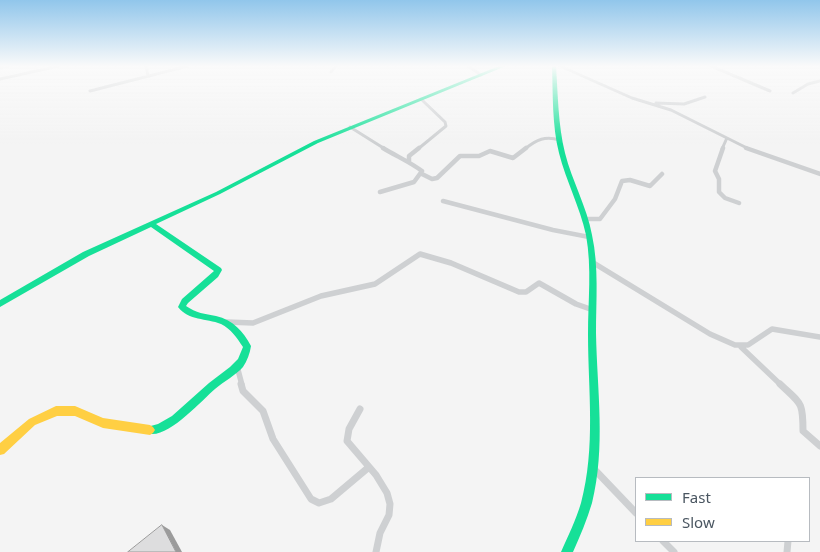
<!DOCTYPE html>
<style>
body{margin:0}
#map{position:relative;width:820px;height:552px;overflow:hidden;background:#f4f4f4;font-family:"Noto Sans",sans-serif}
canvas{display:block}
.legend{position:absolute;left:635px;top:477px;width:175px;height:65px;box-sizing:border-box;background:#fff;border:1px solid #b7bbc0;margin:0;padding:6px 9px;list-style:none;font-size:15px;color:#4a5661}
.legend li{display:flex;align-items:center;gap:10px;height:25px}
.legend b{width:25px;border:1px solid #b7bbc0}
</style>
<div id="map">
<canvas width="820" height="552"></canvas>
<ul class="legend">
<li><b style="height:6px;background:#16e098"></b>Fast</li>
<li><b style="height:6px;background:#ffcf43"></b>Slow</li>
</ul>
</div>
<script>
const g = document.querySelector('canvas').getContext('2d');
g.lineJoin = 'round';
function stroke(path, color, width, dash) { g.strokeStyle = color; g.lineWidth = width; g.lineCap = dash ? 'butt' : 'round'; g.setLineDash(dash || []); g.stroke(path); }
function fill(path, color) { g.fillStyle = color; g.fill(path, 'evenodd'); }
const streetFar3 = new Path2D(`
 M 146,66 L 148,76
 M 468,66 L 481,75
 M 560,66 L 632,98 L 671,110 L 749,149
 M 711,66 L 770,91
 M 0,68 L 9,66
 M 331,72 L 336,66
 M 0,79 L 59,66
 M 90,91 L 188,66
 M 793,93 L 808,84 L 820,81
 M 656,103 L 684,104 L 705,97
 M 350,127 L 385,149
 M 418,149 L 446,126 L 445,122 L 421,99
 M 525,149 C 537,139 545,136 560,140
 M 722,149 L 726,140`);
const streetFar2 = new Path2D(`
 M 723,148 L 715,171 L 719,179 L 719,192 L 725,198 L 739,203
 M 746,148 L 820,174
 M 409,161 L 409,156 L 419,148
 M 422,174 L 432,179 L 437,178 L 460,156 L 479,156 L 490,151 L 513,158 L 526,148
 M 380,192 L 414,182 L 422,171 C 410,162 396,156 383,148
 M 443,201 L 553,230 L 589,237
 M 585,219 L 600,219 L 615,199 L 622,181 L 630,180 L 650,186 L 662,174`);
const streetFar1 = new Path2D(`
 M 592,262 L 710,334 L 735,345 L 748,345 L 772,329 L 820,337
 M 227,322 L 253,323 L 321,296 L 375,284 L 420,254 L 451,263 L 519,292 L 526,292 L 539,283 L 576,304 L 593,310
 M 741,347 L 781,385
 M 237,366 L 242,385`);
const street = new Path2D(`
 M 241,384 L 243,391 L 263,411 L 273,439 L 311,499 L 319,503 L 331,499 L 369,467
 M 780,384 C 801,404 803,401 803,431 L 820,446
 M 360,409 L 349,429 L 347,441 L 376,475 L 387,493 L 390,504 L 389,515 L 380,533 L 376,552
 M 594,469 L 636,513
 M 663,541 L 674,552
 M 787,552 L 788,541`);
const fast = new Path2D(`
 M 499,66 L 506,66 L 318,143 L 220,194 L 156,224 L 221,268 L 222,270 L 218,277 L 188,303 L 186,306 C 196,313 205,314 216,316 C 233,320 243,331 251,346 C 250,353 247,361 243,367 C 235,376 224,381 215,389 C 201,401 166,441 147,433 L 145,430 L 147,427 L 158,424 L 172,416 L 209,383 L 230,367 L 238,359 L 243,347 C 237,338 231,329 221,324 C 206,318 189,321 178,307 L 182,299 L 214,271 L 151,227 L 89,256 L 0,307 L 0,300 L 83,252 L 216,192 L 314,141 Z
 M 552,66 L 556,66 C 558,95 558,124 565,153 C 572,181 587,207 592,235 C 599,267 596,301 596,333 C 597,390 606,447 592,503 C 587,520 580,536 573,552 L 561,552 C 568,536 576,520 581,503 C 596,447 588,390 588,334 C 588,301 592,268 586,235 C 580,207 566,181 559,153 C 552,125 553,95 552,66 Z`);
const slow = new Path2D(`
 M 56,406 L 75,406 L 103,418 L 150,425 L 153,427 L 155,430 L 153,433 L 150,435 L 103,428 L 75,416 L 57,416 L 35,425 L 4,454 L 0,455 L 0,443 L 29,419 Z`);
const shadedWall = new Path2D(`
 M 162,525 L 170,530 L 182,552 L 176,552 Z`);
const building = new Path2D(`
 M 162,525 L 176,552 L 128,552 Z`);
stroke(streetFar3, '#ced0d2', 3);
stroke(streetFar2, '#ced0d2', 4.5);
stroke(streetFar1, '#ced0d2', 5.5);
stroke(street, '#ced0d2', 7);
fill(fast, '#16e098');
fill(slow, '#ffcf43');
fill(shadedWall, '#9b9b9b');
fill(building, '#ddddde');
stroke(building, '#9b9b9b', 1);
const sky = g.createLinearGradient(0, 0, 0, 144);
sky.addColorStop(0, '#91c6eb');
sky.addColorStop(0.46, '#fafafa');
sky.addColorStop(1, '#fafafa00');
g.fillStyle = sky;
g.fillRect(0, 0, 820, 144);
</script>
